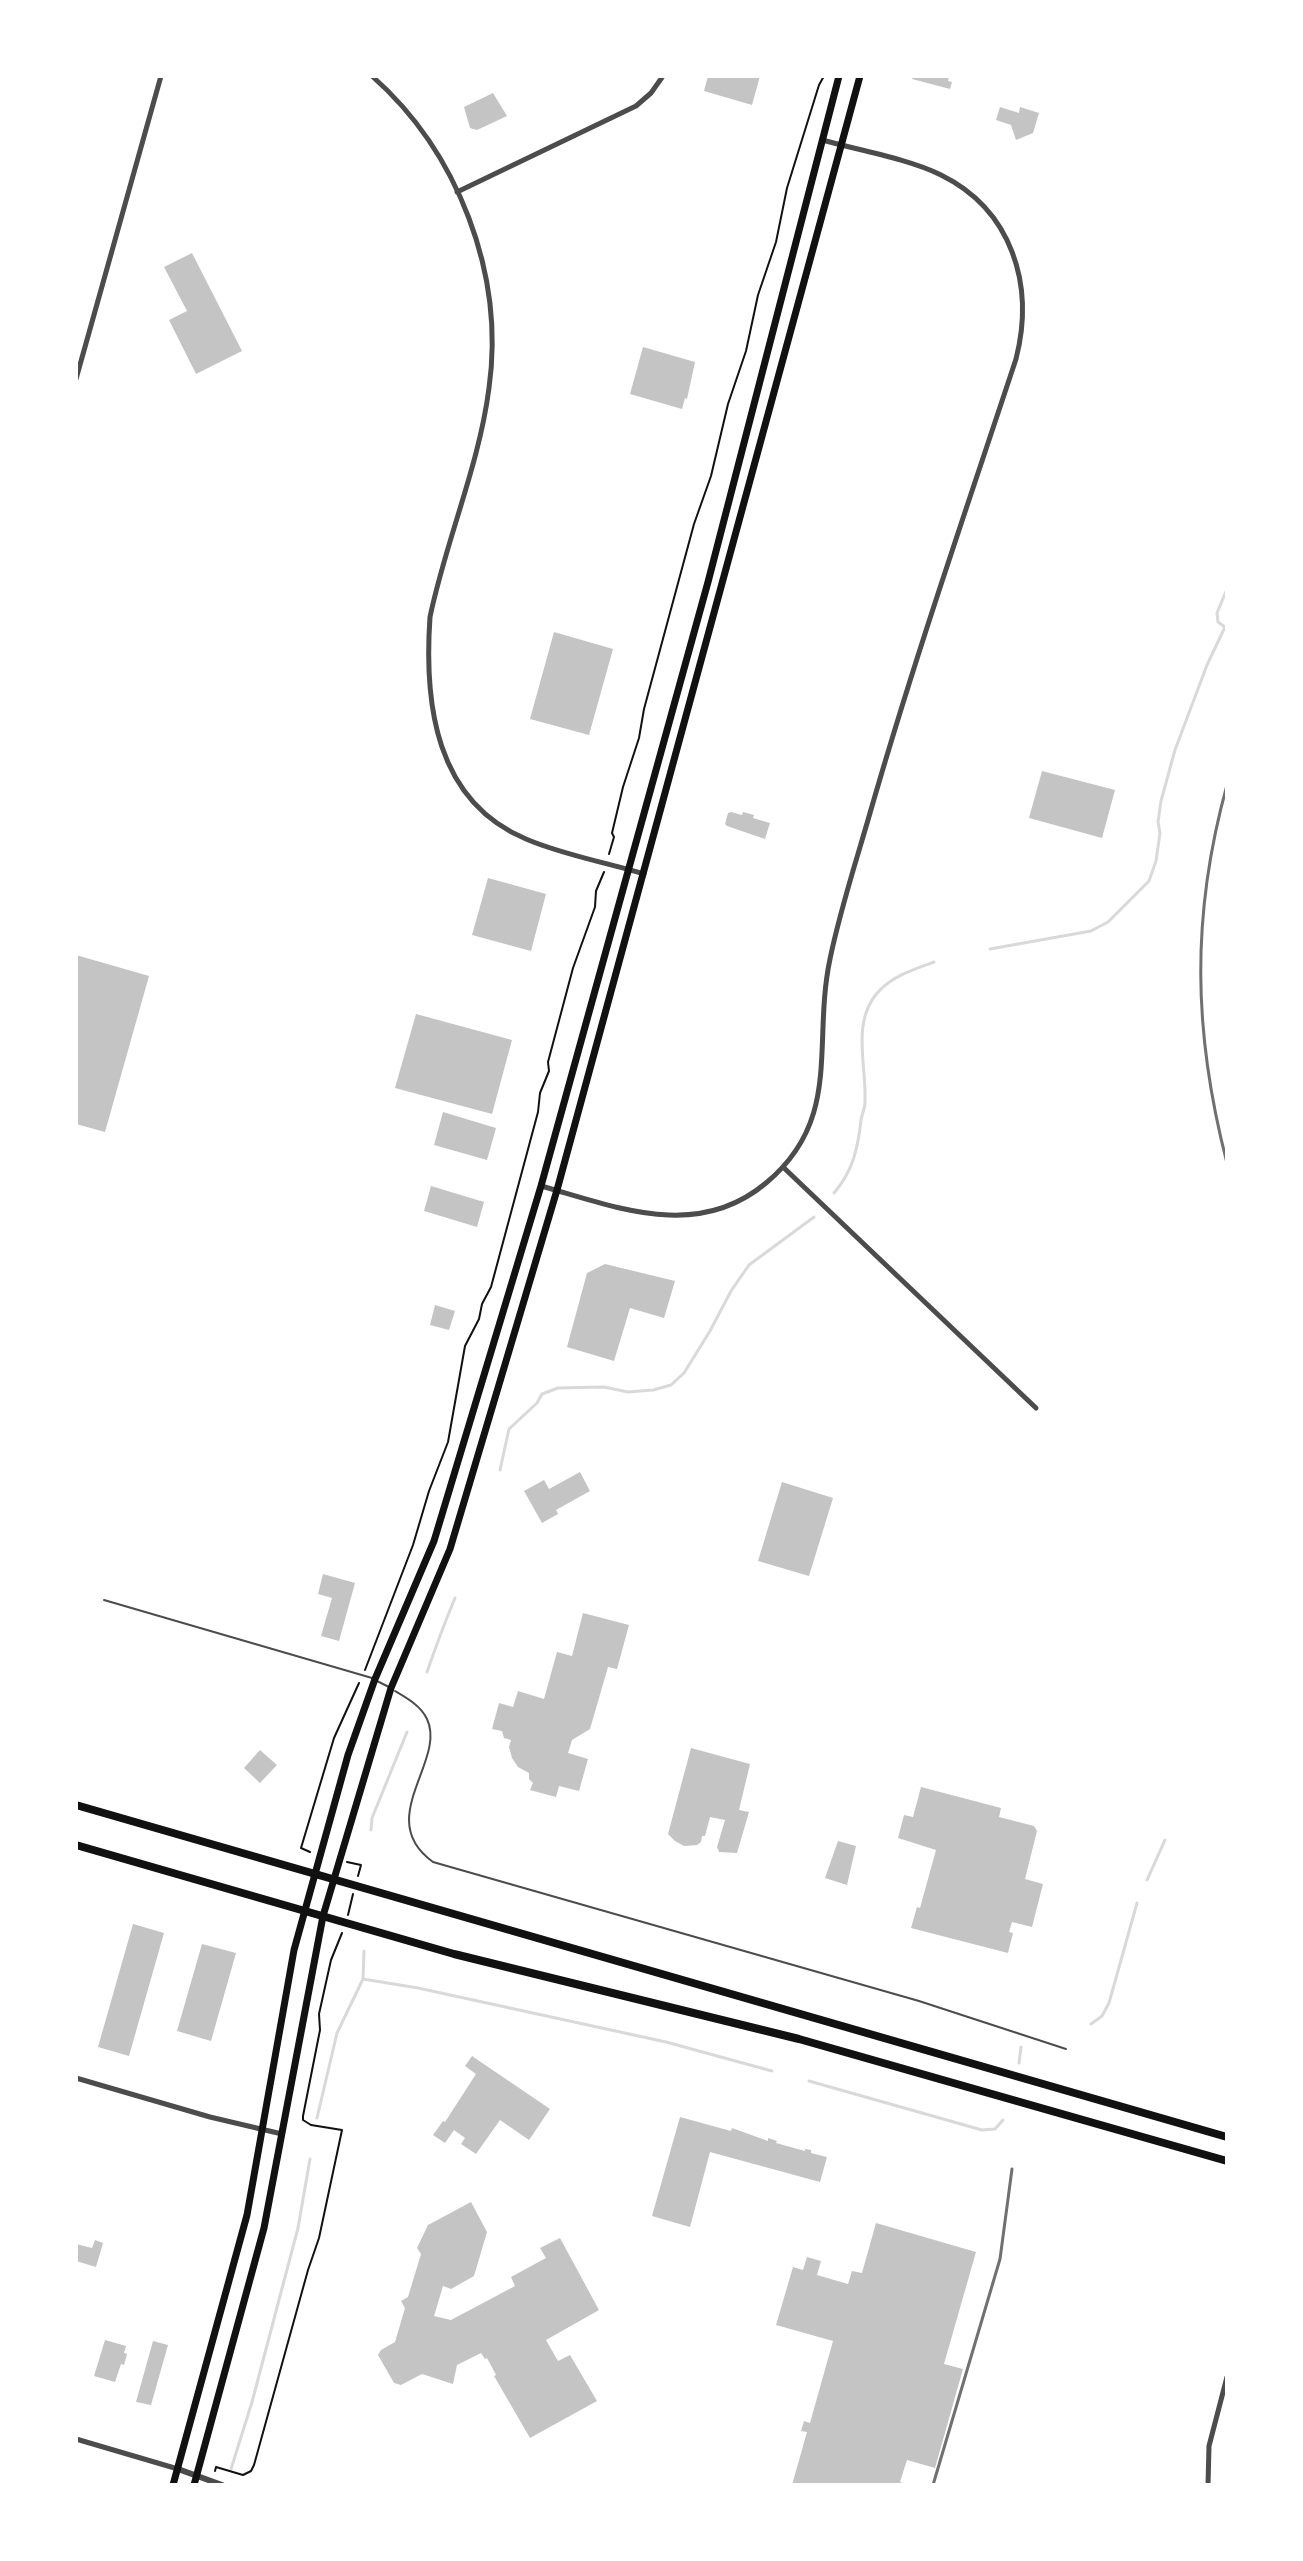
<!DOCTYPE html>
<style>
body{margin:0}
#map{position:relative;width:1303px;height:2561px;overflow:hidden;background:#fff;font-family:"Source Serif 4",serif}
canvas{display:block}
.frame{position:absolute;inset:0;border:78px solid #fff;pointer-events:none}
</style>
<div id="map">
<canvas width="1303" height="2561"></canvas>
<div class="frame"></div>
</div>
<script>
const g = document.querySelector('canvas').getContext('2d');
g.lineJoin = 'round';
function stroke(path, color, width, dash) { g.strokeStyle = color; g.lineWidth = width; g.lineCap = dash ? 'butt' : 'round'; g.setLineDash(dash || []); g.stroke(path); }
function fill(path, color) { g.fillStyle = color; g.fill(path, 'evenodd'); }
const stream = new Path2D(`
 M 990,949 L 1091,931 L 1108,922 L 1149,881 L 1156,861 L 1160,833 L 1158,822 L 1161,801 L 1175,750 L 1207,665 L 1225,627 L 1218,622 L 1217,613 L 1227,589
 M 834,1193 C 853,1171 858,1148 861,1120 C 862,1114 865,1108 865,1102 C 867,1066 850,1020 880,990 C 895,975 915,969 934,962
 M 500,1470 L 509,1429 L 537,1403 L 542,1394 L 558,1388 L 604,1387 L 628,1392 L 653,1390 L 671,1385 L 684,1373 L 710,1331 L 731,1291 L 749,1265 L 814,1217
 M 427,1672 C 436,1646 445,1622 455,1598
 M 371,1830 L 372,1818 L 407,1732
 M 1147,1880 L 1165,1840
 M 363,1979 L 418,1988 L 666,2042 L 772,2071
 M 1091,2024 L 1102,2016 L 1109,2003 L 1137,1903
 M 1019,2063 L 1021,2047
 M 809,2081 L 982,2130 L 995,2129 L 1003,2120
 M 317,2118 L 337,2033 L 363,1979 L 364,1951
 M 231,2469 L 252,2402 L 298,2228 L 310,2159`);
const building = new Path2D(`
 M 708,76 L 760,76 L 752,105 L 704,91 Z
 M 913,76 L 949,76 L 948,81 L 952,82 L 950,89 L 912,79 Z
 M 493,93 L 507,116 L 477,130 L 470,128 L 464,107 Z
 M 1000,107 L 1019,113 L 1020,107 L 1039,113 L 1033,133 L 1016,140 L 1011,125 L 996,120 Z
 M 192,253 L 242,351 L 196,374 L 169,320 L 187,311 L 164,267 Z
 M 643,347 L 695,362 L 687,399 L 685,398 L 682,409 L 630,394 Z
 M 554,632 L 613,649 L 589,735 L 530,719 Z
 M 1042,771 L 1115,790 L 1102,838 L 1029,818 Z
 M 731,812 L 742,815 L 743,812 L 754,815 L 753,818 L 770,823 L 765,839 L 727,826 L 725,824 L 728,813 Z
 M 488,878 L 546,894 L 531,951 L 472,935 Z
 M 76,955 L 149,976 L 105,1132 L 76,1124 Z
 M 416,1014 L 512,1040 L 492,1114 L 395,1088 Z
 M 443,1112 L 496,1128 L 487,1160 L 434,1145 Z
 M 431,1186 L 484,1202 L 477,1227 L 424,1211 Z
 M 605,1264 L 675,1281 L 664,1318 L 630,1308 L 614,1361 L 567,1347 L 587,1273 Z
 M 435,1305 L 455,1311 L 449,1330 L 430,1325 Z
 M 580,1472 L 590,1491 L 556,1510 L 558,1514 L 542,1523 L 524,1491 L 544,1480 L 549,1489 Z
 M 782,1482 L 833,1498 L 809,1576 L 758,1561 Z
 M 323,1574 L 355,1583 L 339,1641 L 321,1636 L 332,1598 L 318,1594 Z
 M 583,1613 L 629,1625 L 617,1669 L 608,1667 L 590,1729 L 572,1740 L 568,1753 L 588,1759 L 579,1791 L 559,1786 L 556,1797 L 530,1790 L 533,1783 L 529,1779 L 529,1773 L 518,1767 L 512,1758 L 509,1747 L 511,1740 L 504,1738 L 502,1731 L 492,1729 L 499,1703 L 513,1707 L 518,1691 L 544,1699 L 557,1652 L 572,1656 Z
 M 691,1748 L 750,1764 L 739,1810 L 749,1812 L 737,1853 L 719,1852 L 717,1847 L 725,1820 L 710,1817 L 705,1836 L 702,1836 L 701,1842 L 697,1845 L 684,1846 L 675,1841 L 668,1834 Z
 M 260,1750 L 277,1765 L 260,1783 L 244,1768 Z
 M 921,1787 L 1001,1808 L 999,1817 L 1034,1826 L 1037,1831 L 1025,1879 L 1043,1884 L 1032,1927 L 1012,1922 L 1009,1932 L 1013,1933 L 1008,1953 L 911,1928 L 917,1907 L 920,1908 L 936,1850 L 898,1838 L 904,1815 L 913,1817 Z
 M 838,1841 L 856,1846 L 847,1885 L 825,1878 Z
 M 133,1924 L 164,1933 L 129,2056 L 98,2047 Z
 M 202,1944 L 236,1953 L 211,2041 L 177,2031 Z
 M 472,2056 L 550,2109 L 529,2140 L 500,2120 L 476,2154 L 461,2144 L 465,2138 L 454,2130 L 445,2143 L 433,2135 L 443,2121 L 445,2122 L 476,2074 L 465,2066 Z
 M 680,2117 L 731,2131 L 732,2128 L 768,2141 L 768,2138 L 777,2141 L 776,2143 L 805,2151 L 805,2149 L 811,2150 L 811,2153 L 827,2157 L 820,2182 L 710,2152 L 690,2227 L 652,2216 Z
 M 471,2202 L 487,2232 L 474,2276 L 451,2289 L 443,2286 L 434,2316 L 451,2320 L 515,2286 L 511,2277 L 546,2258 L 540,2248 L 560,2238 L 599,2310 L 546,2340 L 558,2361 L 570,2355 L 597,2401 L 530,2438 L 494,2376 L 496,2375 L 487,2358 L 485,2359 L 481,2353 L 457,2365 L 453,2384 L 422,2374 L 401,2385 L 394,2383 L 378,2355 L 381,2350 L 395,2342 L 405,2308 L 401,2301 L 408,2297 L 421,2254 L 417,2248 L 428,2225 Z
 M 876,2223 L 976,2252 L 944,2364 L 963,2369 L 935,2468 L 907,2460 L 900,2482 L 909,2485 L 792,2485 L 807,2432 L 801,2431 L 804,2421 L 810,2423 L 833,2341 L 776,2325 L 793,2267 L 803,2270 L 807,2257 L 821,2261 L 817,2275 L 848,2284 L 852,2271 L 862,2273 Z
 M 95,2240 L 103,2243 L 96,2267 L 76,2261 L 76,2244 L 92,2248 Z
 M 105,2340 L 126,2346 L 124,2353 L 127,2354 L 124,2365 L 121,2364 L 115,2382 L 94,2376 Z
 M 153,2341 L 168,2345 L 151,2405 L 136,2402 Z`);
const path = new Path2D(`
 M 609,854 L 614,837 L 612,833 L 623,787 L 639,738 L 644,709 L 694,524 L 711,476 L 728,404 L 746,351 L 758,295 L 776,242 L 787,188 L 819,85 L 824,76
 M 365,1670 L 413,1545 L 429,1491 L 448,1442 L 465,1346 L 479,1319 L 482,1304 L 491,1287 L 538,1112 L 540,1093 L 549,1071 L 548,1062 L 573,968 L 595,907 L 596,891 L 604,872
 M 310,1852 L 301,1848 L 334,1738 L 359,1683
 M 347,1862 L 361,1865 L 358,1876
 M 348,1915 L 353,1894
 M 215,2471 L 216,2467 L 243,2475 L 251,2471 L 254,2465 L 308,2270 L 319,2238 L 342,2130 L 311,2125 L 303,2120 L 303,2116 L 320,2030 L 319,2014 L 331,1960 L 342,1933`);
const service = new Path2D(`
 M 104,1600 L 372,1678
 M 377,1681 L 389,1687
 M 395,1691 C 407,1698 421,1706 427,1719 C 447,1761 373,1819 433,1862 L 919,2001 L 1066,2049`);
const minor = new Path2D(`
 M 372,76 C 458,152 505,274 489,388 C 479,466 446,540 430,617 C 424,703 435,801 526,839 C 563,855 605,862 644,874
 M 457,192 L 636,106 L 651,93 L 663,76
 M 76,379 L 161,76
 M 783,1167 L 1036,1408
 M 541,1186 C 616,1207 697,1241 766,1183 C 843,1119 812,1044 830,959 C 840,910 856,862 870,813 C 914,660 966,510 1016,359 C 1035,285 1012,210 941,175 C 909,159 858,150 822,140
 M 76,2078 L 210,2117 L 282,2134
 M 76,2439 L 178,2469
 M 1208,2485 L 1209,2446 L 1227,2377`);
const tertiary = new Path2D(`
 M 178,2469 L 222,2485`);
const secondary = new Path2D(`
 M 173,2485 L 247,2215 L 294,1950 L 348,1755 L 375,1679 L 434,1541 L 541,1186 L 708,582 L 839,76
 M 194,2485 L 264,2228 L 323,1916 L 391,1688 L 450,1549 L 557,1190 L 860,76`);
const primary = new Path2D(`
 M 76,1805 L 1227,2137
 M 76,1845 L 454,1954 L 799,2039 L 1227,2161`);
const rail = new Path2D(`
 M 1227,785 C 1191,915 1193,1032 1227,1163
 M 933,2485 L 1000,2259 L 1012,2169`);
stroke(stream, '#d9d9d9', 3);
fill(building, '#c4c4c4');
stroke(path, '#111', 2);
stroke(service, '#4c4c4c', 2);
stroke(minor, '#4c4c4c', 5);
stroke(tertiary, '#4c4c4c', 6);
stroke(secondary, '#111', 7);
stroke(primary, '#111', 8);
stroke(rail, '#707070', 3);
</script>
